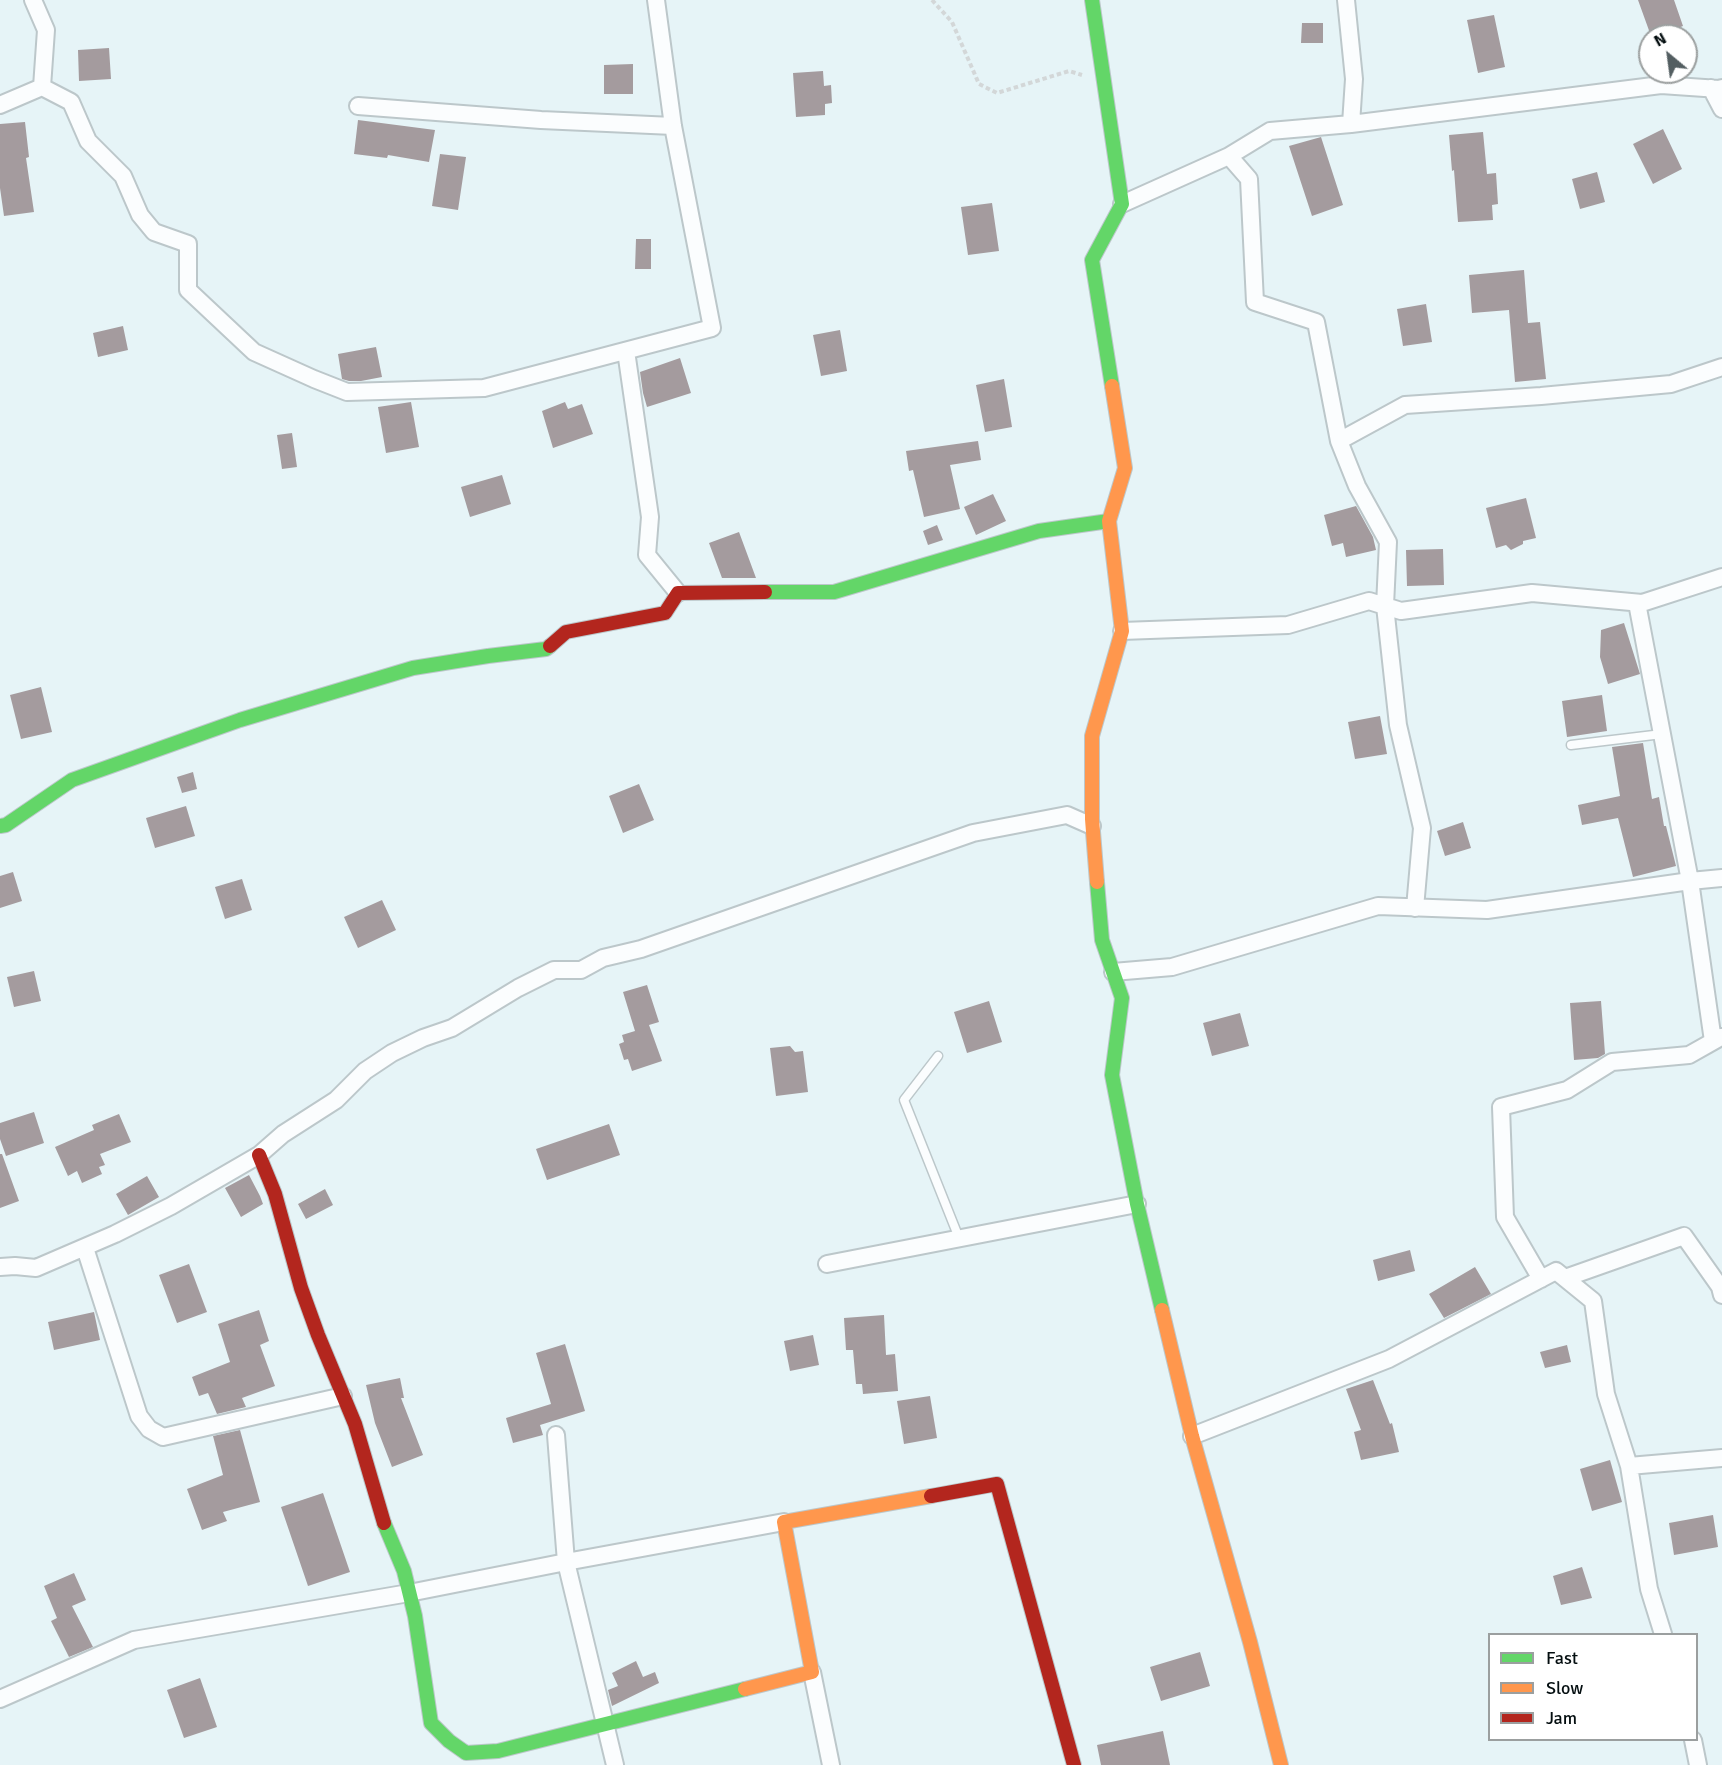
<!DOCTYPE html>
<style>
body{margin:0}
#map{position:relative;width:1722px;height:1765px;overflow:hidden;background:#e6f4f7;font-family:Signika,sans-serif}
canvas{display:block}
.legend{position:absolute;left:1488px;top:1633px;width:210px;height:108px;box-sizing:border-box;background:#fff;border:2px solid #9b9f9f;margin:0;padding:8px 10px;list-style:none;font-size:18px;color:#040e10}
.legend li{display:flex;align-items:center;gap:12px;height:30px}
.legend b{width:30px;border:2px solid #9b9f9f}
.north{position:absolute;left:1638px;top:24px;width:60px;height:60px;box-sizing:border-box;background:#fff;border:2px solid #9b9f9f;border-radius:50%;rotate:331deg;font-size:16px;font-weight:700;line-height:24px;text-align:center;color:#040e10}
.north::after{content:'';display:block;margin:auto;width:21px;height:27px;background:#535e61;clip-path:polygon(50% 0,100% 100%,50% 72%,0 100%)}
</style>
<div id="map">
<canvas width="1722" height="1765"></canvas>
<ul class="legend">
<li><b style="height:8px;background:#63d668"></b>Fast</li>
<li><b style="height:8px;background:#ff974d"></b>Slow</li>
<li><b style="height:8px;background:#b3261e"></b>Jam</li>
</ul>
<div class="north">N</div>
</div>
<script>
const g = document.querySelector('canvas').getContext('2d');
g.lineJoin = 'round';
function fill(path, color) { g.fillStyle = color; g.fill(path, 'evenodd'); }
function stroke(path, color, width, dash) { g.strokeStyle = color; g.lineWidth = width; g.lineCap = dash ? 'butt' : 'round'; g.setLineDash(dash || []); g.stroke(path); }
const building = new Path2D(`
 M 1638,0 L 1674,0 L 1683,26 L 1675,29 L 1678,36 L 1651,36 Z
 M 1494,15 L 1505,67 L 1478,73 L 1467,20 Z
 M 1302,23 L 1323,23 L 1323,43 L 1301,43 Z
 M 109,48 L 111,79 L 79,81 L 78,50 Z
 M 633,64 L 633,94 L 604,94 L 604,65 Z
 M 823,71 L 824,86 L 831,85 L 832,103 L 825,104 L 825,115 L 796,117 L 793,73 Z
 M 358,120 L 435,130 L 429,162 L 388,155 L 387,158 L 354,154 Z
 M 25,122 L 29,157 L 26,158 L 34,212 L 4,216 L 0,188 L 0,124 Z
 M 1663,129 L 1682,169 L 1653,184 L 1633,144 Z
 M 1483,132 L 1487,174 L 1496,173 L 1498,204 L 1492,205 L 1493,220 L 1458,222 L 1454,170 L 1452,171 L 1449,135 Z
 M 1321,137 L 1343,205 L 1312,216 L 1289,146 Z
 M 440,154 L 466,157 L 458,210 L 432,206 Z
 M 1597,172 L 1605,202 L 1580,209 L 1572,179 Z
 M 992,203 L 999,251 L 968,255 L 961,207 Z
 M 636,239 L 651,239 L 651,269 L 635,269 Z
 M 1524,270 L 1528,323 L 1540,322 L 1546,379 L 1515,382 L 1509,310 L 1472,313 L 1469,275 Z
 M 1426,304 L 1432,342 L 1403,346 L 1397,309 Z
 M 123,326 L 128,350 L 98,357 L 93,333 Z
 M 840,330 L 847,371 L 821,376 L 813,335 Z
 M 376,347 L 382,377 L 361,381 L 349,381 L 342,379 L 338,354 Z
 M 680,358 L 691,393 L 647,407 L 643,393 L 640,372 Z
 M 1004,379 L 1012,427 L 985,432 L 976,385 Z
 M 411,402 L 419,447 L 386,453 L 378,407 Z
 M 565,402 L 568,409 L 582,404 L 593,434 L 553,448 L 542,411 Z
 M 292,433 L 297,467 L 282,469 L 277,435 Z
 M 978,441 L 981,460 L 950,465 L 960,509 L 924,517 L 913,470 L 909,471 L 906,451 Z
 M 502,475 L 511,504 L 470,517 L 461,487 Z
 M 993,494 L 1006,521 L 976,535 L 964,507 Z
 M 1526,498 L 1536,538 L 1523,541 L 1523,544 L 1511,550 L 1506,545 L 1496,548 L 1486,508 Z
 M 1356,506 L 1373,537 L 1376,550 L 1346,557 L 1343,543 L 1332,546 L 1324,515 Z
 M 937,525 L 943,540 L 928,545 L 923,531 Z
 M 739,532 L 756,578 L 722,578 L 709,543 Z
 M 1443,549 L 1444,585 L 1407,586 L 1406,550 Z
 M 1624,623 L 1640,674 L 1608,684 L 1600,657 L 1601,630 Z
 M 41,687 L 52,732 L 21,739 L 10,695 Z
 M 1602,695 L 1607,731 L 1567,737 L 1562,701 Z
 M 1380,716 L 1387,754 L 1355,759 L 1348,722 Z
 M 1643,743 L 1652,799 L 1659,797 L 1664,826 L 1666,826 L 1676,866 L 1633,877 L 1618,818 L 1582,825 L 1578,805 L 1620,796 L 1612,747 Z
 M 193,772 L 197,789 L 182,793 L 177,777 Z
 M 639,784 L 654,820 L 623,833 L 609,796 Z
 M 186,806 L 195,836 L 155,848 L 146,818 Z
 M 1463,822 L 1471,848 L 1445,856 L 1437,831 Z
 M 13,872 L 22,901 L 0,908 L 0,876 Z
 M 242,879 L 252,910 L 225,919 L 215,887 Z
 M 382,900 L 396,930 L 358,948 L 344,917 Z
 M 34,971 L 41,1001 L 14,1007 L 7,977 Z
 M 647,985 L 659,1022 L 649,1025 L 662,1061 L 632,1071 L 628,1059 L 624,1060 L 619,1044 L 624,1042 L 622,1035 L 635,1031 L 623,992 Z
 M 989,1001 L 1002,1042 L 967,1053 L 954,1012 Z
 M 1601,1001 L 1605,1054 L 1598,1058 L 1574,1060 L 1570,1003 Z
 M 1240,1013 L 1249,1046 L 1212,1056 L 1203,1023 Z
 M 790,1046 L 795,1052 L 803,1051 L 808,1092 L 776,1096 L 770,1048 Z
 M 34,1112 L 44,1143 L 6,1156 L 0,1139 L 0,1123 Z
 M 119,1114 L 131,1142 L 100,1154 L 105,1165 L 99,1167 L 102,1174 L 82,1183 L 77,1171 L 68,1176 L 55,1147 L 94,1130 L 92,1125 Z
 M 609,1124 L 620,1155 L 547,1180 L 536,1149 Z
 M 0,1154 L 2,1154 L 19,1201 L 0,1208 Z
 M 249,1175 L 260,1196 L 263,1204 L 241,1217 L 225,1188 Z
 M 147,1176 L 159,1197 L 128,1215 L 116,1194 Z
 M 325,1189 L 333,1205 L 306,1219 L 298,1204 Z
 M 1410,1250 L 1415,1271 L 1378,1281 L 1373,1260 Z
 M 189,1264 L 207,1312 L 177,1323 L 159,1275 Z
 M 1475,1267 L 1491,1294 L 1444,1318 L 1429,1294 Z
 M 259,1310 L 269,1341 L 260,1345 L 275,1386 L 242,1398 L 246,1407 L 217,1414 L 208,1393 L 199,1396 L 192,1377 L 230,1362 L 218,1324 Z
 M 94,1312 L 100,1340 L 54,1350 L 48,1322 Z
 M 884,1315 L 886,1355 L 895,1354 L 898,1391 L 863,1394 L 862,1384 L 856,1384 L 853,1350 L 846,1350 L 844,1318 Z
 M 813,1335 L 819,1365 L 790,1371 L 784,1341 Z
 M 565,1344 L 585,1411 L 540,1425 L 543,1435 L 513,1443 L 506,1418 L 551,1404 L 536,1353 Z
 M 1567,1345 L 1571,1362 L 1545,1368 L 1540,1352 Z
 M 400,1378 L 404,1398 L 401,1398 L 423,1455 L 392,1467 L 375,1423 L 366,1385 Z
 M 1373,1380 L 1390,1424 L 1392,1423 L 1399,1452 L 1361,1460 L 1354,1432 L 1361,1430 L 1346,1389 Z
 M 930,1396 L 937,1438 L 904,1444 L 897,1401 Z
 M 240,1430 L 260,1502 L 223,1512 L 227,1521 L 202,1530 L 187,1489 L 223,1475 L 213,1436 Z
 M 1610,1460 L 1622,1502 L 1592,1511 L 1580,1469 Z
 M 323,1493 L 350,1572 L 308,1586 L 281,1507 Z
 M 1713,1515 L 1718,1547 L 1674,1555 L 1669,1523 Z
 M 1582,1567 L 1592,1598 L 1561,1605 L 1553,1576 Z
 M 74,1573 L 86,1600 L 72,1606 L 93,1647 L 69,1657 L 51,1621 L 57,1618 L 44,1586 Z
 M 1200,1652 L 1210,1686 L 1161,1701 L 1150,1667 Z
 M 636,1661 L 643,1677 L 655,1672 L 659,1683 L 612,1706 L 608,1690 L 618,1686 L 612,1673 Z
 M 200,1678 L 217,1727 L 184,1738 L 167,1690 Z
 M 1163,1731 L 1170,1765 L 1101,1765 L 1097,1745 Z`);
const path = new Path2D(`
 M 932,0 L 952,22 L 979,84 L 997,93 L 1069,71 L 1082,75`);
const lane = new Path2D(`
 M 1571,745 L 1662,734
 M 938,1056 L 904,1100 L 959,1238`);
const street = new Path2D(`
 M 42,87 L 71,102 L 88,141 L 123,176 L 140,215 L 154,232 L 188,244 L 188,290 L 254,352 L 314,379 L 347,392 L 484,388 L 712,328 L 673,126 L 656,0
 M 1711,88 L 1722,109
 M 0,105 L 42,87 L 46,30 L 33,0
 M 358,106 L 541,120 L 673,126
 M 1351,124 L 1661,85 L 1719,89 L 1722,88
 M 1229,156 L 1249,179 L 1255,302 L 1316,322 L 1339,441 L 1357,486 L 1388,542 L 1385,606 L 1398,725 L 1422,828 L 1415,908
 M 1122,204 L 1229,156 L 1270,131 L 1351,124 L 1354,79 L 1346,0
 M 626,351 L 650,517 L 647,555 L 678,593
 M 1339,441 L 1405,405 L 1541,396 L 1671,384 L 1722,367
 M 1637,603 L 1690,881 L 1713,1041
 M 1122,631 L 1288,625 L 1369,601 L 1401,611 L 1532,593 L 1642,603 L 1722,577
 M 1113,972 L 1172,967 L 1378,906 L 1487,910 L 1690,881 L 1722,878
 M 85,1248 L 139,1416 L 149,1429 L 163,1437 L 343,1396
 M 827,1264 L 1137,1204
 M 0,1267 L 15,1266 L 36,1268 L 115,1234 L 171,1206 L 259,1155 L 283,1134 L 336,1100 L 365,1071 L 392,1053 L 423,1038 L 452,1028 L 518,988 L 554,970 L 581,970 L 603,958 L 641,949 L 973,833 L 1067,815 L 1092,826
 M 1565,1278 L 1684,1236 L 1720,1287 L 1722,1295
 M 1541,1279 L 1505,1217 L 1501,1107 L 1567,1090 L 1612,1062 L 1689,1055 L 1721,1037
 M 556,1435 L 566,1562 L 784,1522
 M 1192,1436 L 1389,1359 L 1556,1271 L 1593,1301 L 1606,1394 L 1629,1466 L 1649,1589 L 1663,1634
 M 1629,1466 L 1722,1458
 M 812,1672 L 831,1765
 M 0,1699 L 134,1640 L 409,1593 L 566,1562 L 615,1765
 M 1693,1740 L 1698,1765`);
const fast = new Path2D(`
 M 1092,0 L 1122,204 L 1092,260 L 1112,386
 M 765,592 L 834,592 L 1039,531 L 1109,521
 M 0,826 L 6,825 L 72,780 L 240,720 L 413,668 L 488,656 L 546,649 L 550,646
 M 1097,882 L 1102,940 L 1122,998 L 1112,1075 L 1137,1204 L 1162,1310
 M 384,1523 L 404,1571 L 415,1616 L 431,1723 L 449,1741 L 466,1753 L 498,1751 L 745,1689`);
const slow = new Path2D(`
 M 1097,882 L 1092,819 L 1092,736 L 1122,631 L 1109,521 L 1125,468 L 1112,386
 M 1162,1310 L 1192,1436 L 1250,1642 L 1281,1765
 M 745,1689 L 812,1672 L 784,1522 L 931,1496`);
const jam = new Path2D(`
 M 550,646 L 566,632 L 665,613 L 678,593 L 765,592
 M 259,1155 L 275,1194 L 301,1288 L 318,1335 L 355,1424 L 384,1523
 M 931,1496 L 997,1484 L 1074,1765`);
fill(building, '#a49b9e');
stroke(lane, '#bcc7ca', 11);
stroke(street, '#bcc7ca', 20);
stroke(fast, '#bcc7ca', 16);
stroke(slow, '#bcc7ca', 16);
stroke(jam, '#bcc7ca', 16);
stroke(path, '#d3d7d8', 4, [4.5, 3]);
stroke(lane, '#fbfdfe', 8);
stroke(street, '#fbfdfe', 16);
stroke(fast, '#63d668', 14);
stroke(slow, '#ff974d', 14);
stroke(jam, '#b3261e', 14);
</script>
